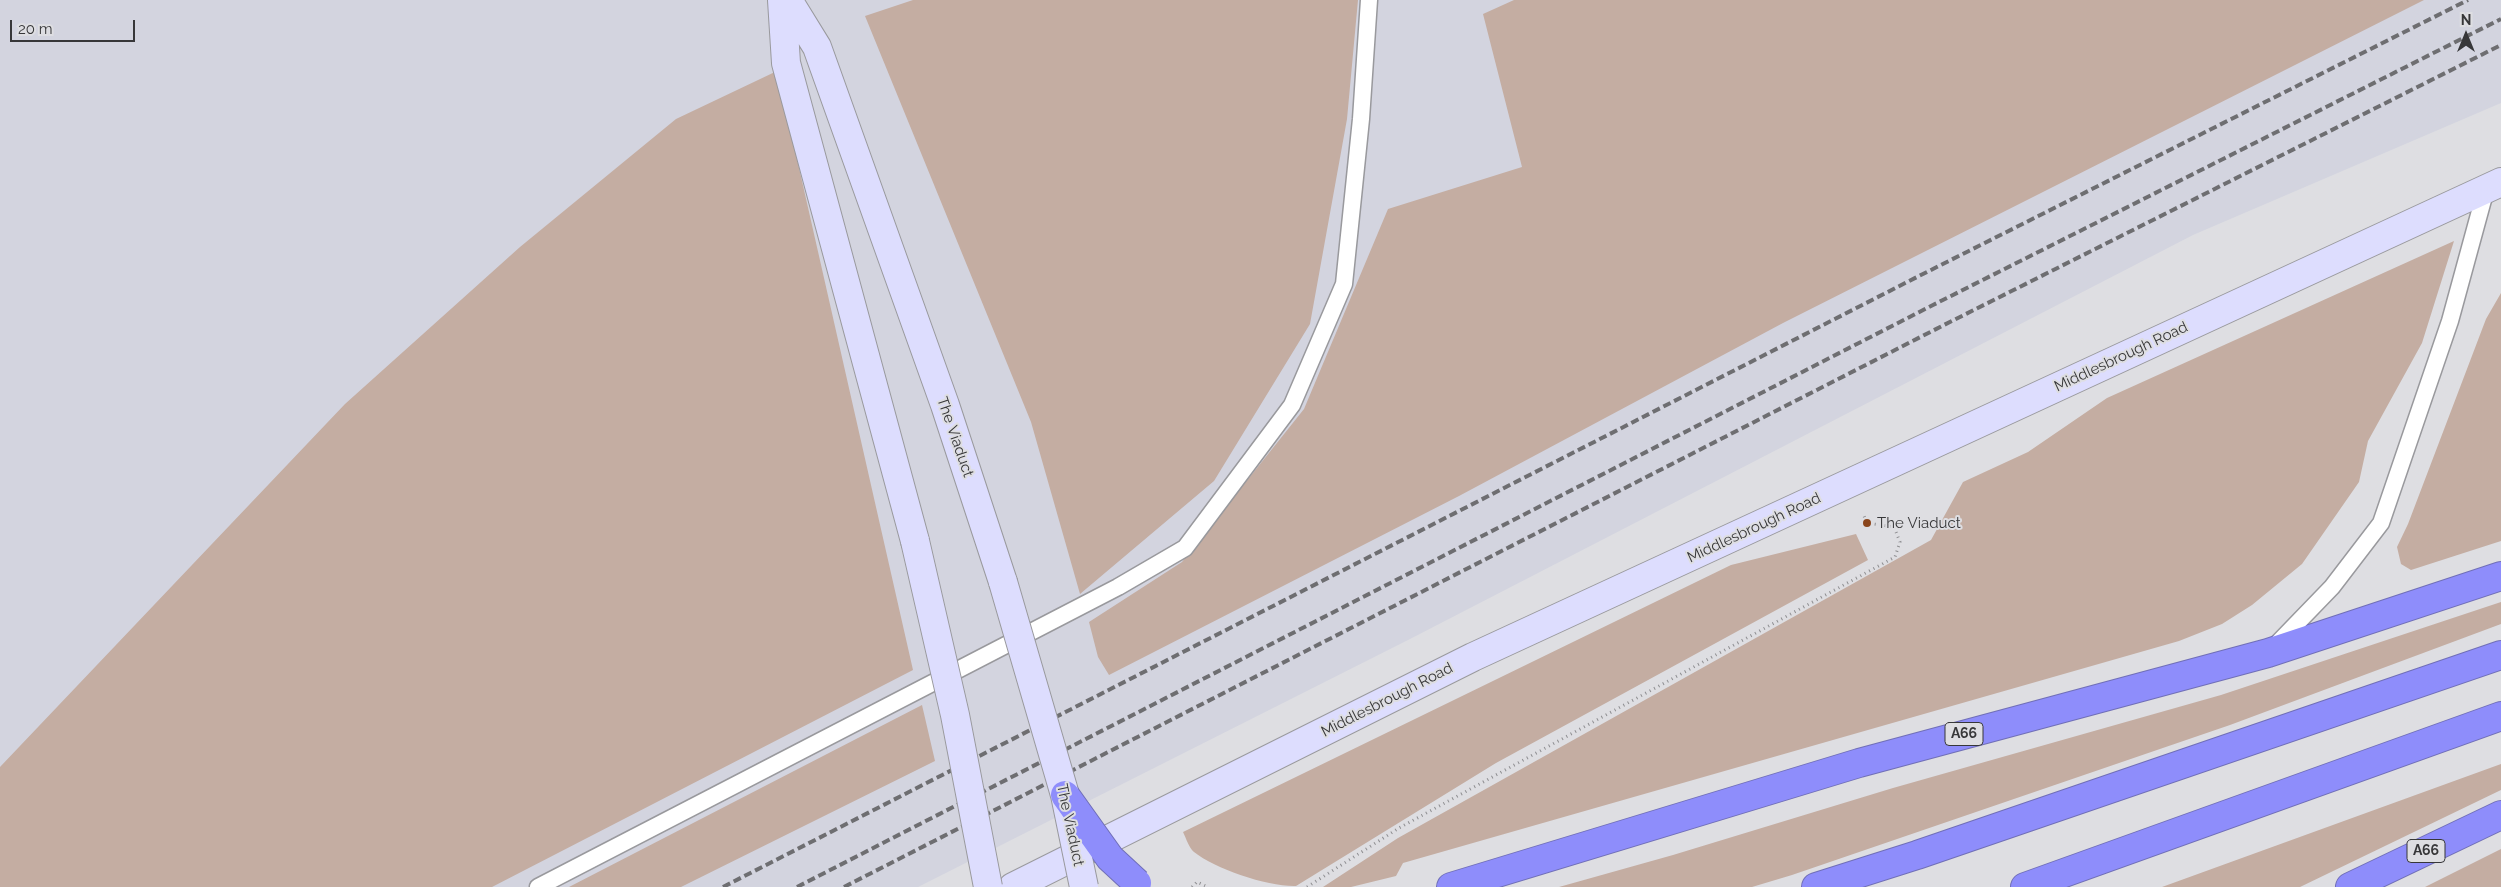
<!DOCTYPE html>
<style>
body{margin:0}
#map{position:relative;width:2501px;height:887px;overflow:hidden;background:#dedee2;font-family:Raleway,sans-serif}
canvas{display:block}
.north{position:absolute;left:2441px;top:10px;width:50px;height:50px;-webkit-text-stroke:4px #dedee2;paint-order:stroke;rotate:0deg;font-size:14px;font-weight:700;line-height:20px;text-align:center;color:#373739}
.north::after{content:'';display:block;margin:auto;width:18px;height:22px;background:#373739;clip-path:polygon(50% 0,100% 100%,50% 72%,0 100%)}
.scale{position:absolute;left:10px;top:20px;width:125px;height:22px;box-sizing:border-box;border:2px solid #373739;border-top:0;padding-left:6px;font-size:15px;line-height:18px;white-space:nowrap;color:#373739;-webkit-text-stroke:4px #dedee2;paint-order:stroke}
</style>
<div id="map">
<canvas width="2501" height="887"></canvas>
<div class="north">N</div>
<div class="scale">20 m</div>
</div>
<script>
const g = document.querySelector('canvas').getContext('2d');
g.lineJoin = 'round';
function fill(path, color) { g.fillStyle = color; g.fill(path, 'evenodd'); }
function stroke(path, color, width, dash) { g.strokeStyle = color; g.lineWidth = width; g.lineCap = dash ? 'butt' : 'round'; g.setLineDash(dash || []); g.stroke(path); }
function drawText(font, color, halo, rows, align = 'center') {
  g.font = font + ' Raleway,sans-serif'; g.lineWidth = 4; g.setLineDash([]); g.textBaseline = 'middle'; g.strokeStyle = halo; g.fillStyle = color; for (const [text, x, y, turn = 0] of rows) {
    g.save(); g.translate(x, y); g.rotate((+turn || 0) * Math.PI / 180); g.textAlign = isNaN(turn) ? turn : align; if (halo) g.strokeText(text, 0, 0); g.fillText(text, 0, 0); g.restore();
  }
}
const built = new Path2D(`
 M 0,0 L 2501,0 L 2501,103 L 2193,235 L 1410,639 L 918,887 L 0,887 Z`);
const green = new Path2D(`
 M 913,0 L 1358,0 L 1347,119 L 1310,324 L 1214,481 L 1080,594 L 1031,422 L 865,16 Z
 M 1514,0 L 2424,0 L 1783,323 L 1459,496 L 1109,675 L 1098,657 L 1089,622 L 1182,562 L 1304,409 L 1388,209 L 1522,167 L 1483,14 Z
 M 777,71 L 913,670 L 492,887 L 0,887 L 0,767 L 345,404 L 520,247 L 676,119 Z
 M 2454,241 L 2422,343 L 2368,441 L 2359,482 L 2302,564 L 2252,605 L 2222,624 L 2179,641 L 1403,863 L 1396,876 L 1351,887 L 1323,887 L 1398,838 L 1931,540 L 1963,482 L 2028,452 L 2107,398 Z
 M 2501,293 L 2501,541 L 2411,570 L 2401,564 L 2397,547 L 2408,524 L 2486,319 Z
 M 1856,534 L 1868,560 L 1496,763 L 1296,886 C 1269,887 1215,869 1194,852 C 1189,848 1186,838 1183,832 L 1731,565 Z
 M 2501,602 L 2501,624 L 2230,725 L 1792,875 L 1752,887 L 1559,887 L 1673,855 L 1893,788 L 2221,695 Z
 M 922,705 L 935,761 L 681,887 L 569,887 Z
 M 2501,764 L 2501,790 L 2300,887 L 2162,887 Z
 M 2501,849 L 2501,887 L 2425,887 Z`);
const path = new Path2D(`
 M 1192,887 L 1197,882 L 1208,887
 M 1307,887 L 1399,828 L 1895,557 L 1900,542 L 1894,527 L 1867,523 L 1864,516`);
const lane = new Path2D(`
 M 2273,648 L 2332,587 L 2381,523 L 2450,321 L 2486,189
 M 538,887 L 1118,587 L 1185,548 L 1292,405 L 1344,284 L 1361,119 L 1369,0`);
const secondary = new Path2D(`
 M 782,0 L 786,63 L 915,541
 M 788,0 L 817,47 L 945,405 L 1003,582
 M 1013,887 L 1473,657 L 2501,182`);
const highway = new Path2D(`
 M 1451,887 L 1859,763 L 2268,653 L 2501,576
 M 1816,887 L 1917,855 L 2501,655
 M 2025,887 L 2501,716
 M 2350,887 L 2501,815`);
const rail = new Path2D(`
 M 723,887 L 1919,276 L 2468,0
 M 797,887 L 1933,305 L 2501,19
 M 844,887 L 1942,326 L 2501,45`);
const secondaryBridge = new Path2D(`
 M 915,541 L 955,715 L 988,887
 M 1003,582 L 1065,795 L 1084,887`);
const highwayBridge = new Path2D(`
 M 1065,795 L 1110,858 L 1137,883`);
const markers = [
 [1867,523,5,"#8a451c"]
];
const shields = [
 [1964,734,38],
 [2426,851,38]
];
const shieldNames = [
 ["A66",1964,734],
 ["A66",2426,851]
];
const streetNames = [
 ["Middlesbrough Road",2121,357,-25],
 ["The Viaduct",955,437,71],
 ["Middlesbrough Road",1754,528,-25],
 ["Middlesbrough Road",1387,700,-27],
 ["The Viaduct",1070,825,78]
];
const poiNames = [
 ["The Viaduct",1877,523]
];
fill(built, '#d3d4df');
fill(green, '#c4ada2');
stroke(lane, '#99999d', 19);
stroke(secondary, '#99999d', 30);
stroke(highway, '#706fb7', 30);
stroke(path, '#8e8e91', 3, [1, 4]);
stroke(lane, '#fff', 16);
stroke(secondary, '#ddddfe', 28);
stroke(highway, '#8e8dfb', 28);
stroke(rail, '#6e6e71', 4, [8, 4]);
stroke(secondaryBridge, '#99999d', 30, []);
stroke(highwayBridge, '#706fb7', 30, []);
stroke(secondaryBridge, '#ddddfe', 28);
stroke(highwayBridge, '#8e8dfb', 28);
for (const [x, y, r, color] of markers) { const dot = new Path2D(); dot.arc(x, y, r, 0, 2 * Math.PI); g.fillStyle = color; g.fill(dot); stroke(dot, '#dedee2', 2); }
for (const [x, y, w] of shields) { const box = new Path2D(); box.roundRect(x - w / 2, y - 11.5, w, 23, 4); g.fillStyle = '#dedee2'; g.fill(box); stroke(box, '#373739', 1); }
drawText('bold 14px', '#373739', null, shieldNames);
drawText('15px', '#373739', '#dedee2', streetNames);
drawText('15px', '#373739', '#dedee2', poiNames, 'left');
</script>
